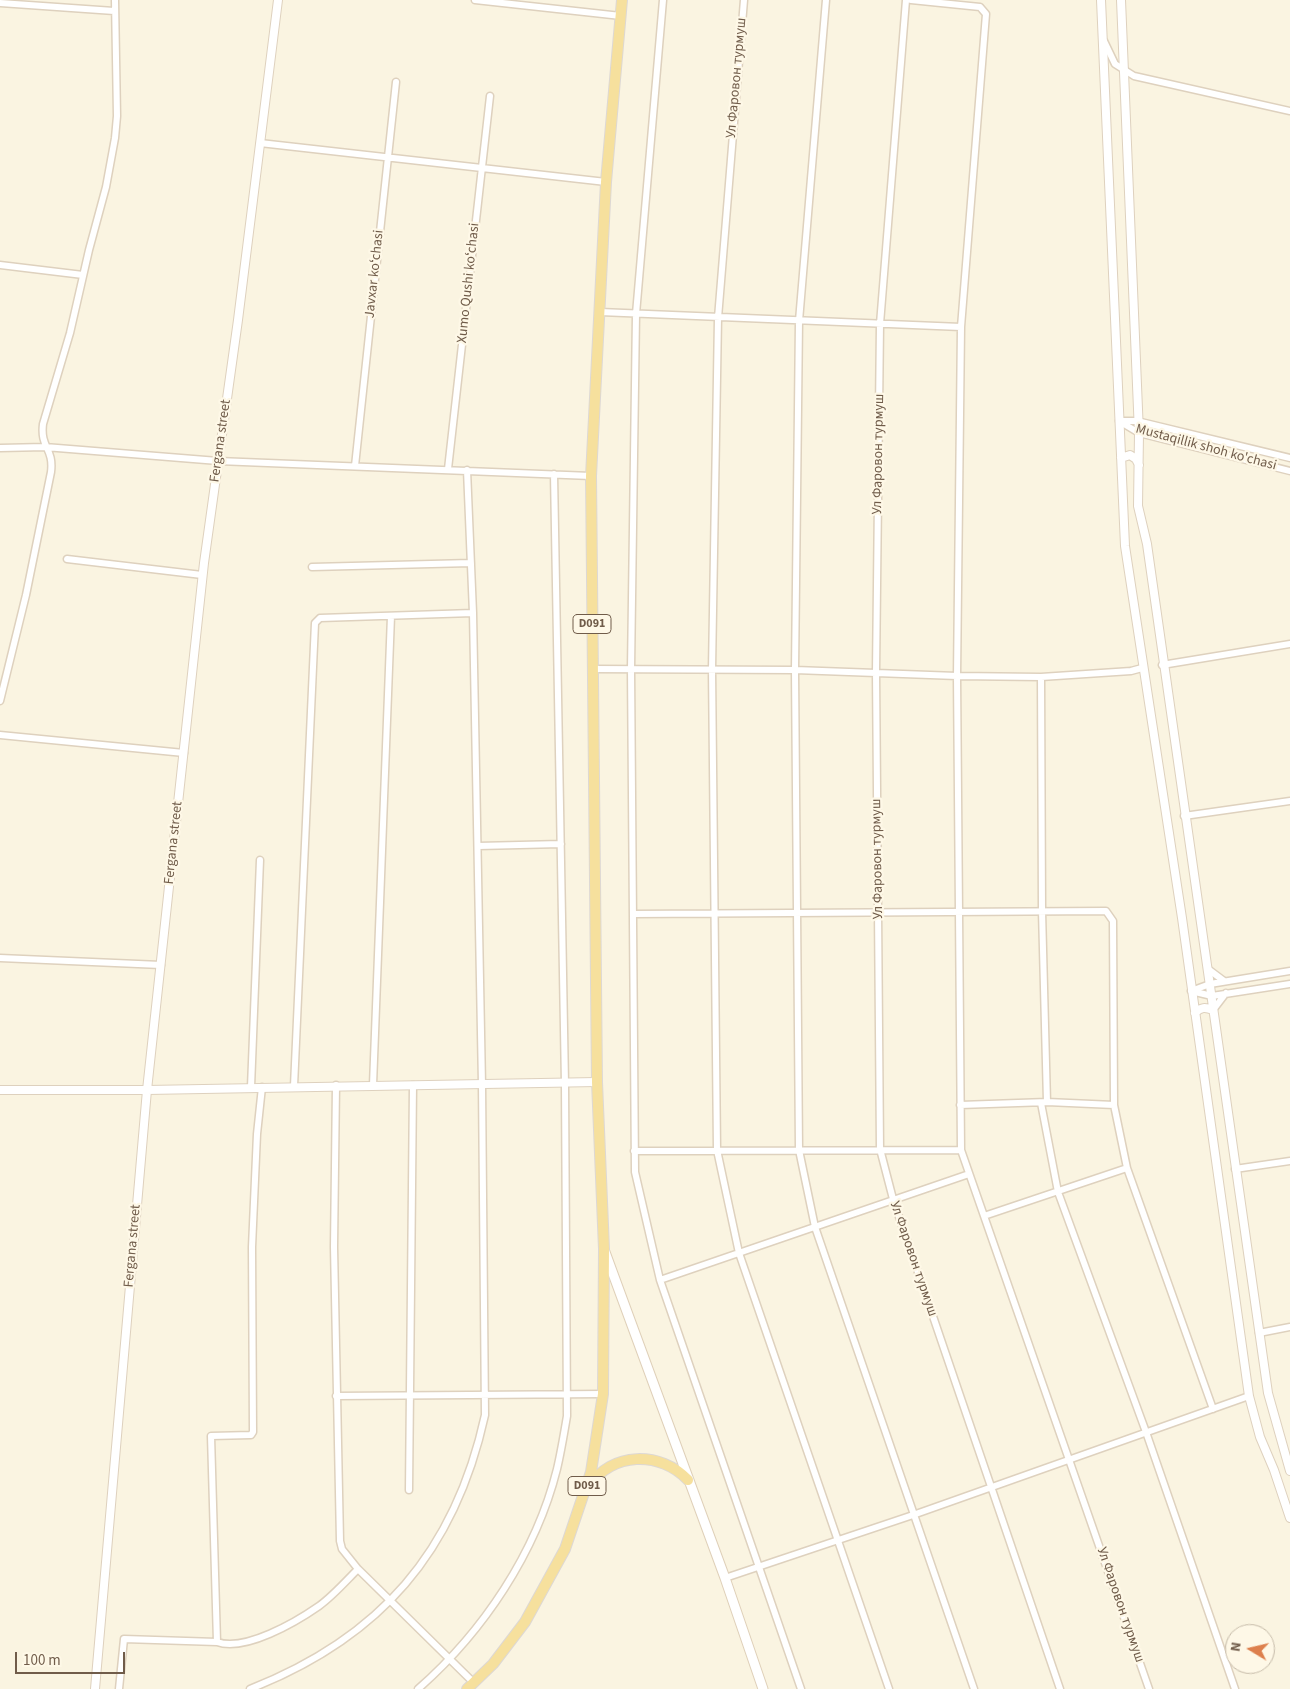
<!DOCTYPE html>
<meta charset="utf-8">
<style>
body{margin:0}
#map{position:relative;width:1290px;height:1689px;overflow:hidden;background:#faf4e1;font-family:"Source Sans 3",sans-serif}
canvas{display:block}
.north{position:absolute;left:1225px;top:1624px;width:50px;height:50px;box-sizing:border-box;background:#fef8e7;border:1px solid #c5baa8;border-radius:50%;rotate:279deg;font-size:14px;font-weight:700;line-height:20px;text-align:center;color:#705c4a}
.north::after{content:'';display:block;margin:auto;width:18px;height:22px;background:#dd804d;clip-path:polygon(50% 0,100% 100%,50% 72%,0 100%)}
.scale{position:absolute;left:15px;top:1652px;width:110px;height:22px;box-sizing:border-box;border:2px solid #705c4a;border-top:0;padding-left:6px;font-size:15px;line-height:18px;white-space:nowrap;color:#705c4a;-webkit-text-stroke:4px #fef8e7;paint-order:stroke}
</style>
<div id="map">
<canvas width="1290" height="1689"></canvas>
<div class="north">N</div>
<div class="scale">100 m</div>
</div>
<script>
const g = document.querySelector('canvas').getContext('2d');
g.lineJoin = 'round';
function stroke(path, color, width, dash) { g.strokeStyle = color; g.lineWidth = width; g.lineCap = dash ? 'butt' : 'round'; g.setLineDash(dash || []); g.stroke(path); }
function drawText(font, color, halo, rows, align = 'center') {
  g.font = font + ' "Source Sans 3",sans-serif'; g.lineWidth = 4.5; g.setLineDash([]); g.textBaseline = 'middle'; g.strokeStyle = halo; g.fillStyle = color; for (const [text, x, y, turn = 0] of rows) {
    g.save(); g.translate(x, y); g.rotate((+turn || 0) * Math.PI / 180); g.textAlign = isNaN(turn) ? turn : align; if (halo) g.strokeText(text, 0, 0); g.fillText(text, 0, 0); g.restore();
  }
}
const minor = new Path2D(`
 M 475,0 L 621,16
 M 663,0 L 636,314 L 631,669 L 635,1172 L 660,1280 L 801,1689
 M 744,0 L 718,318 L 712,669 L 717,1150 L 739,1253 L 889,1689
 M 826,0 L 799,321 L 795,670 L 799,1150 L 815,1227 L 974,1689
 M 906,0 L 880,324 L 876,672 L 880,1149 L 893,1199 L 1060,1689
 M 911,0 L 980,7 L 986,14 L 961,327 L 957,676 L 961,1150 L 1149,1689
 M 0,3 L 114,11
 M 1104,41 L 1115,64 L 1134,76 L 1290,111
 M 260,143 L 606,182
 M 0,265 L 83,275
 M 600,312 L 961,327
 M 1119,421 L 1139,433 L 1290,471
 M 1120,421 L 1137,421 L 1290,458
 M 0,448 L 45,447 L 218,461 L 591,476
 M 355,466 L 396,82
 M 448,469 L 490,96
 M 67,559 L 202,575
 M 312,567 L 471,563
 M 1162,665 L 1290,644
 M 592,669 L 795,670 L 957,676 L 1041,677 L 1131,671 L 1142,668
 M 1041,677 L 1042,911 L 1047,1102
 M 0,701 L 26,595 L 51,472 C 54,448 40,448 43,424 L 70,333 L 89,250 L 106,187 L 115,138 L 117,116 L 115,0
 M 0,735 L 184,753
 M 1184,816 L 1290,801
 M 478,846 L 561,844
 M 633,914 L 1106,911 L 1113,921 L 1114,1105 L 1127,1168 L 1213,1409
 M 0,958 L 161,965
 M 1208,969 L 1224,981
 M 1290,971 L 1210,984 L 1191,991 L 1212,996 L 1290,984
 M 1213,1010 L 1226,993
 M 336,1085 L 334,1247 L 340,1541 L 342,1549 L 358,1569 L 474,1683
 M 373,1085 L 391,616
 M 294,1086 L 315,623 L 320,618 L 473,613
 M 251,1087 L 260,860
 M 1041,1103 L 1058,1192 L 1146,1432 L 1235,1689
 M 960,1105 L 1047,1102 L 1114,1105
 M 634,1151 L 961,1150
 M 1235,1169 L 1290,1161
 M 984,1216 L 1127,1168
 M 660,1280 L 969,1174
 M 1259,1333 L 1290,1327
 M 336,1396 L 603,1394
 M 409,1490 L 413,1085
 M 725,1578 L 913,1515 L 1249,1396
 M 217,1642 L 211,1436 L 251,1435 L 253,1432 L 252,1247 L 257,1134 L 262,1087
 M 119,1689 L 124,1639 L 217,1642 C 245,1652 296,1622 319,1606 C 333,1596 346,1581 358,1569
 M 250,1689 C 380,1638 455,1552 485,1415 L 482,1085 L 473,613 L 467,470
 M 418,1689 C 483,1632 536,1553 557,1469 C 561,1452 564,1434 567,1416 L 565,1084 L 554,474`);
const tertiary = new Path2D(`
 M 1101,0 L 1125,546 L 1182,918 L 1249,1396 L 1260,1437 L 1274,1470 L 1290,1518
 M 1121,0 L 1139,433 L 1138,506 L 1147,544 L 1268,1393 L 1290,1471
 M 1121,458 L 1130,455 L 1136,459 L 1139,465
 M 1195,1013 C 1201,1007 1205,1007 1213,1010
 M 0,1090 L 147,1090 L 597,1082
 M 95,1689 L 147,1090 L 204,563 L 238,320 L 278,0`);
const secondary = new Path2D(`
 M 605,1252 L 725,1578 L 763,1689`);
const primary = new Path2D(`
 M 589,1487 C 611,1451 661,1451 688,1480
 M 467,1689 L 493,1664 L 525,1622 L 565,1549 L 591,1472 L 603,1394 L 604,1249 L 597,1082 L 591,476 L 606,182 L 622,0`);
const shields = [
 [592,624,38],
 [587,1486,38]
];
const shieldNames = [
 ["D091",592,624],
 ["D091",587,1486]
];
const streetNames = [
 ["Ул Фаровон турмуш",737,78,-85],
 ["Javxar koʻchasi",375,274,-84],
 ["Xumo Qushi koʻchasi",469,283,-84],
 ["Fergana street",221,441,-82],
 ["Mustaqillik shoh ko'chasi",1206,448,15],
 ["Ул Фаровон турмуш",879,454,-89],
 ["Fergana street",174,843,-84],
 ["Ул Фаровон турмуш",878,859,-91],
 ["Fergana street",133,1246,-85],
 ["Ул Фаровон турмуш",913,1259,71],
 ["Ул Фаровон турмуш",1120,1605,71]
];
stroke(minor, '#ded1be', 9);
stroke(tertiary, '#ded1be', 10);
stroke(secondary, '#dfd0b9', 11);
stroke(primary, '#ddd8d4', 12);
stroke(minor, '#fff', 6);
stroke(tertiary, '#fff', 8);
stroke(secondary, '#fff', 9);
stroke(primary, '#f6e09d', 10);
for (const [x, y, w] of shields) { const box = new Path2D(); box.roundRect(x - w / 2, y - 9.5, w, 19, 4); g.fillStyle = '#fef8e7'; g.fill(box); stroke(box, '#705c4a', 1); }
drawText('bold 12px', '#705c4a', null, shieldNames);
drawText('14px', '#705c4a', '#fef8e7', streetNames);
</script>
